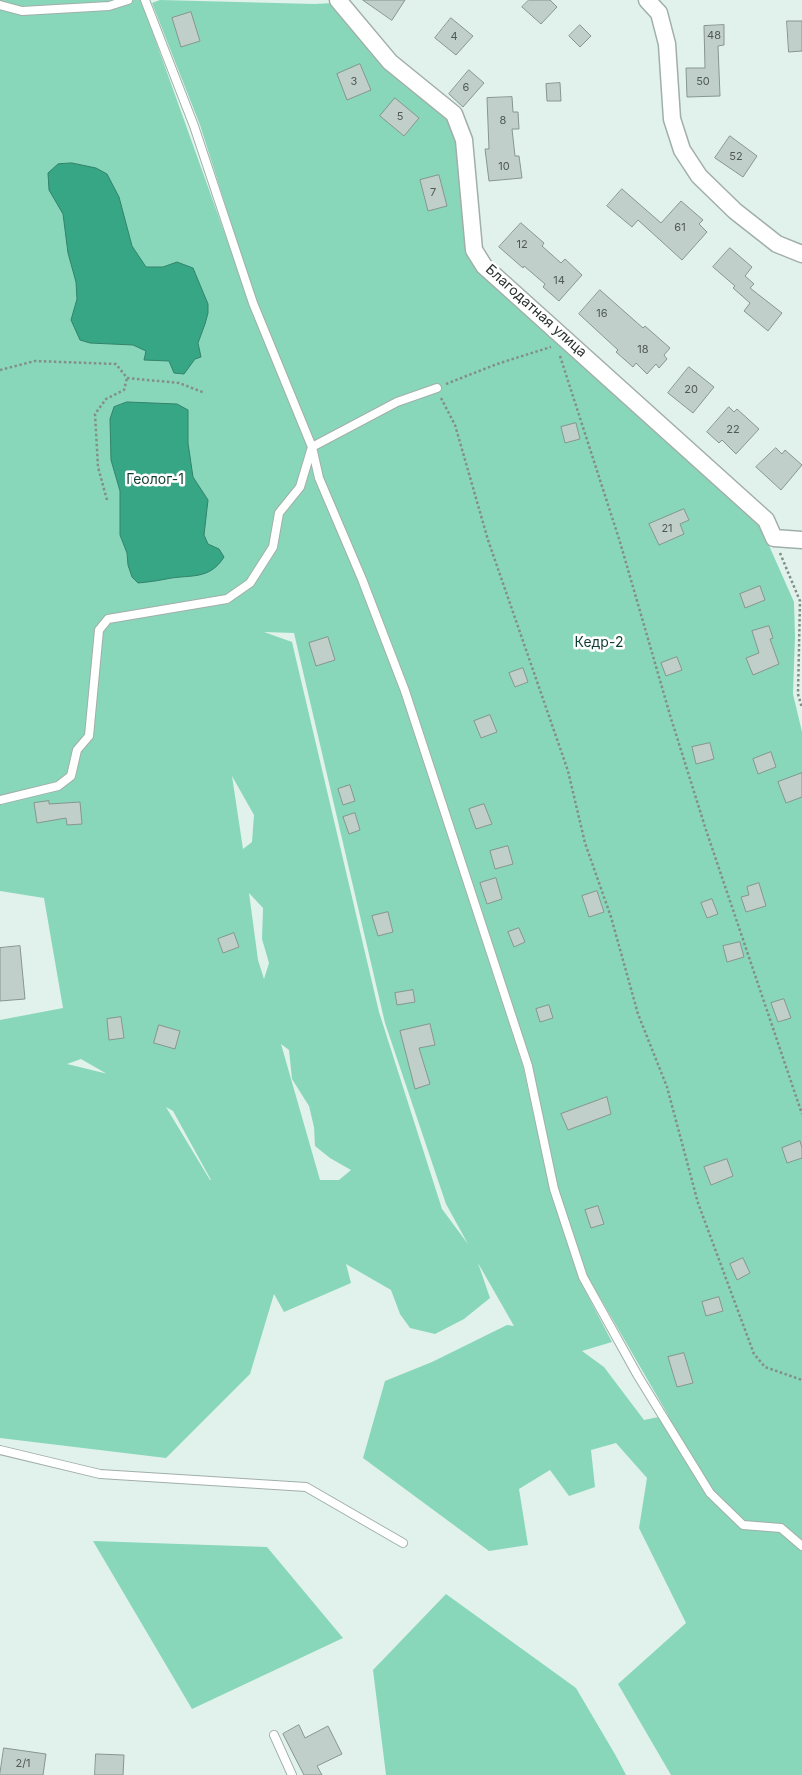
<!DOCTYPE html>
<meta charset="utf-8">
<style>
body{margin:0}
canvas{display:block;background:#e1f1eb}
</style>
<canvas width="802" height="1775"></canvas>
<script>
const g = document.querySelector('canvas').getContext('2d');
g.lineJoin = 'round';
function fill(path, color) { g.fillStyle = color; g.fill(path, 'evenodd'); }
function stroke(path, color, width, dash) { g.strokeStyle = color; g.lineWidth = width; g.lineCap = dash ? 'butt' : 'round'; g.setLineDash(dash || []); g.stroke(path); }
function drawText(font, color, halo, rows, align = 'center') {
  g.font = font + ' Inter,sans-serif'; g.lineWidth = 5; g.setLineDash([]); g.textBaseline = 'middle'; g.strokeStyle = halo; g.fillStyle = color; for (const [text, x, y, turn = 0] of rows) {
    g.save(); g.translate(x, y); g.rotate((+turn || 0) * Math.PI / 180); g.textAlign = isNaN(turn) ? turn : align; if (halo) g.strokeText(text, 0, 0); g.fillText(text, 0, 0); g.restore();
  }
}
const green = new Path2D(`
 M 0,0 L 141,0 L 250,304 L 308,449 L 315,479 L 359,580 L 401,692 L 523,1066 L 550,1190 L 579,1279 L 612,1342 L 582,1351 L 604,1367 L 644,1420 L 668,1415 L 587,1275 L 558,1189 L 532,1065 L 409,689 L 366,577 L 323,477 L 316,445 L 256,302 L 200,125 L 152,3 L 160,0 L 315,4 L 333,3 L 449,118 L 458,142 L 470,251 L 759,523 L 794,602 L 795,636 L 793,694 L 802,732 L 802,1775 L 671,1775 L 618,1684 L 686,1623 L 639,1528 L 647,1478 L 616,1443 L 591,1450 L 595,1487 L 569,1496 L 550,1470 L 519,1489 L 528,1545 L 489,1551 L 363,1458 L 385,1381 L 432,1362 L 507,1325 L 514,1326 L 478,1263 L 490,1298 L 464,1319 L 435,1334 L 410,1328 L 400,1314 L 391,1290 L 346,1264 L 351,1283 L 284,1312 L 274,1294 L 250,1374 L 166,1458 L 0,1438 L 0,1020 L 63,1008 L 44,898 L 0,891 ZM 264,632 L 294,633 L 385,1023 L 446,1204 L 468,1244 L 442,1209 L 379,1012 L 292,642 ZM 232,776 L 254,815 L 252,842 L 243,849 ZM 249,893 L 263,908 L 262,939 L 269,963 L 264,979 L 258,960 ZM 281,1044 L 289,1050 L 292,1079 L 309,1106 L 314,1127 L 315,1146 L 330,1158 L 351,1170 L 339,1180 L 320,1180 ZM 81,1059 L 107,1074 L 108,1074 L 67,1064 ZM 166,1107 L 173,1111 L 211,1180 L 210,1180 Z
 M 93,1541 L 267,1547 L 343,1638 L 192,1709 Z
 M 446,1594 L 576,1688 L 616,1756 L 626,1775 L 386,1775 L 373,1670 Z`);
const water = new Path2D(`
 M 72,163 L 96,168 L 107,174 L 119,197 L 132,246 L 146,267 L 163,267 L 177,262 L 193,268 L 208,304 L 208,313 L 205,324 L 198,343 L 201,357 L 195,359 L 184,374 L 174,373 L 169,361 L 144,360 L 146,351 L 133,345 L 90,343 L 80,340 L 71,320 L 77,299 L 76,282 L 68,253 L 63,214 L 49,190 L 48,173 L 58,164 Z
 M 127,402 L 177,404 L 188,410 L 188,443 L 193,477 L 208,500 L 204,535 L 208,544 L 219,549 L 224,557 C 209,581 190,574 166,579 C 157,581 148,582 138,583 L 132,577 L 128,565 L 127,553 L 120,535 L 120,491 L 111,460 L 110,419 L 114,407 Z`);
const building = new Path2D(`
 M 363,0 L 405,0 L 392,20 Z
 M 529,0 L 550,0 L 557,7 L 541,24 L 522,7 Z
 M 191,12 L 200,41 L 181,47 L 172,18 Z
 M 451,18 L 473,36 L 456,55 L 435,38 Z
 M 787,21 L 802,21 L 802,51 L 789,52 Z
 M 580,25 L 591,36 L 580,47 L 569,36 Z
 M 724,25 L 724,45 L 718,46 L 720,96 L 687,97 L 686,68 L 705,68 L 704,26 Z
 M 360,64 L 371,90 L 347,100 L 337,74 Z
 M 469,70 L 484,83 L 463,107 L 449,94 Z
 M 560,83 L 561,101 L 547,101 L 546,84 Z
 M 512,97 L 513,112 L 518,112 L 519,129 L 512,129 L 515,156 L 519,156 L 522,178 L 489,181 L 485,149 L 489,149 L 487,98 Z
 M 395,98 L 419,118 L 404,136 L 380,116 Z
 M 730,136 L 757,156 L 743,177 L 715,158 Z
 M 439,175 L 447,206 L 428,211 L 420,180 Z
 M 622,189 L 661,223 L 681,201 L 703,220 L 699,224 L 707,232 L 682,260 L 638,220 L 632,227 L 607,206 Z
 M 521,223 L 544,243 L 542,246 L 561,263 L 565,259 L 582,275 L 559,301 L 543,287 L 545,284 L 524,266 L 523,268 L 499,247 Z
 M 730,248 L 752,267 L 745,276 L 754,284 L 750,288 L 782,313 L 768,331 L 744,311 L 750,303 L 733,288 L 735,286 L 713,267 Z
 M 600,290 L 643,328 L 645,326 L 670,348 L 664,355 L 667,359 L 659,368 L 656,364 L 647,374 L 636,363 L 633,367 L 616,352 L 618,350 L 579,314 Z
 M 689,367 L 714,387 L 693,413 L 668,393 Z
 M 729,407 L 734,412 L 737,409 L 759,429 L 736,454 L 722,440 L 719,443 L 707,432 Z
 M 576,423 L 580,439 L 565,443 L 561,427 Z
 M 776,448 L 782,454 L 785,450 L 802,465 L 781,490 L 756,467 Z
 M 684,509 L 689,520 L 680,524 L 684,534 L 659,545 L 649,524 Z
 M 760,586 L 765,600 L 745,608 L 740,594 Z
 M 769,626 L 773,638 L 770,639 L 779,664 L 753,675 L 746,658 L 759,653 L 752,631 Z
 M 328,637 L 335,660 L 316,666 L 309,643 Z
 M 677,657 L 682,670 L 666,676 L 661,663 Z
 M 523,668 L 528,682 L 515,687 L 509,673 Z
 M 490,715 L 497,732 L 481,738 L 474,721 Z
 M 710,743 L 714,759 L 696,764 L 692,747 Z
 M 771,752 L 776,767 L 758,774 L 753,759 Z
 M 802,773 L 802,797 L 786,803 L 778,782 Z
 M 350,785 L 355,801 L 343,805 L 338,789 Z
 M 49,801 L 49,804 L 80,802 L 82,824 L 67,825 L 66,818 L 37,823 L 34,803 Z
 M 484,804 L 492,824 L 476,829 L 469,809 Z
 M 355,813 L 360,830 L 349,834 L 343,817 Z
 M 508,846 L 513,864 L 495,869 L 490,851 Z
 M 496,878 L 502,899 L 487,904 L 480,883 Z
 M 759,883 L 766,906 L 746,912 L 741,897 L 749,895 L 747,887 Z
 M 597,891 L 604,912 L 589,917 L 582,896 Z
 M 712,899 L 718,914 L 707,918 L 701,903 Z
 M 388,912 L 393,932 L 378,936 L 372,916 Z
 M 519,928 L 525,942 L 514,947 L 508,932 Z
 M 234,933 L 239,947 L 223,953 L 218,939 Z
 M 740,942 L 744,957 L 727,962 L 723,946 Z
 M 20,946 L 25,999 L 0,1001 L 0,948 Z
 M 413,990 L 415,1002 L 397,1005 L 395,993 Z
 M 784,999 L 791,1018 L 778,1022 L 771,1003 Z
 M 549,1005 L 553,1018 L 540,1022 L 536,1009 Z
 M 121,1017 L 124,1038 L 109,1040 L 107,1019 Z
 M 430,1024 L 435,1045 L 419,1048 L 430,1084 L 415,1089 L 400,1031 Z
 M 159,1025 L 180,1031 L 175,1049 L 154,1043 Z
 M 607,1097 L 611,1114 L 568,1130 L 561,1114 Z
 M 800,1141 L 802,1148 L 802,1158 L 787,1163 L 782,1148 Z
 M 727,1159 L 733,1176 L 711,1185 L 704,1167 Z
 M 598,1206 L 604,1224 L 591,1228 L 585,1210 Z
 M 743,1258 L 750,1273 L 737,1280 L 730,1264 Z
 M 719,1297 L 723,1311 L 706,1316 L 702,1302 Z
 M 684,1353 L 693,1383 L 677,1387 L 668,1357 Z
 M 299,1725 L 305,1738 L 328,1726 L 342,1754 L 317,1766 L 322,1775 L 304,1775 L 283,1734 Z
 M 4,1748 L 46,1754 L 43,1775 L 0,1775 Z
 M 96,1754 L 124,1755 L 123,1775 L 95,1775 Z`);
const path = new Path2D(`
 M 560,356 L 620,542 L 670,715 L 706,830 L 802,1114
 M 0,370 L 35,361 L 116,364 L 127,378 L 179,383 L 205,393
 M 446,384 L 497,364 L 551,347
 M 441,398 L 455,425 L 488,540 L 568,771 L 585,843 L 611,917 L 638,1014 L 667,1087 L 698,1203 L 754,1354 L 765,1367 L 802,1380
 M 107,500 L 98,467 L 95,414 L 106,399 L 124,390 L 127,378
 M 780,553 L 800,601 L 798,694 L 802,708`);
const service = new Path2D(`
 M 145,0 L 194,126 L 253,303 L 312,447 L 319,478 L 362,579 L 405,691 L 528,1066 L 554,1189 L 583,1277 L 638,1376 L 710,1493 L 743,1525 L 781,1528 L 802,1546
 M 0,5 L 22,11 L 109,6 L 128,0
 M 0,800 L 58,786 L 71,776 L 77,750 L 89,736 L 99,630 L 108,619 L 227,599 L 250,583 L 273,547 L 279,513 L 300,487 L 312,447 L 397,402 L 437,388
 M 0,1450 L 100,1474 L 306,1487 L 403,1543
 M 274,1735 L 292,1775`);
const minor = new Path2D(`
 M 338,0 L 390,62 L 454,114 L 464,140 L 474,250 L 484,266 L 766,520 L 774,538 L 802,540
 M 647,0 L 659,13 L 667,44 L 672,119 L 682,150 L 699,176 L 735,211 L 777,244 L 802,254`);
const numberNames = [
 ["48",714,36],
 ["4",454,37],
 ["3",354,82],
 ["50",703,82],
 ["6",466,88],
 ["5",400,117],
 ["8",503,121],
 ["52",736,157],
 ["10",504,167],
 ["7",433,193],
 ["61",680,228],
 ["12",522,245],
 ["14",559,281],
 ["16",602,314],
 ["18",643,350],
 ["20",691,390],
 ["22",733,430],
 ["21",667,529],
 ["2/1",23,1764]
];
const streetNames = [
 ["Благодатная улица",536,311,42]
];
const parkNames = [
 ["Геолог-1",155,480],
 ["Кедр-2",599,643]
];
fill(green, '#89d7bb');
fill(water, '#36a685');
stroke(water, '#33836b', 1);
fill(building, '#c0cfc9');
stroke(building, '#879690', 1);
stroke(service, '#a0afa9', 10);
stroke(minor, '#a0afa9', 19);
stroke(path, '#838e89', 2.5, [2.5, 2.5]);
stroke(service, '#fff', 8);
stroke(minor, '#fff', 16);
drawText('11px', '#505855', null, numberNames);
drawText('14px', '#2b312e', '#fff', streetNames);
drawText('14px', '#103f31', '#fff', parkNames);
</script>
